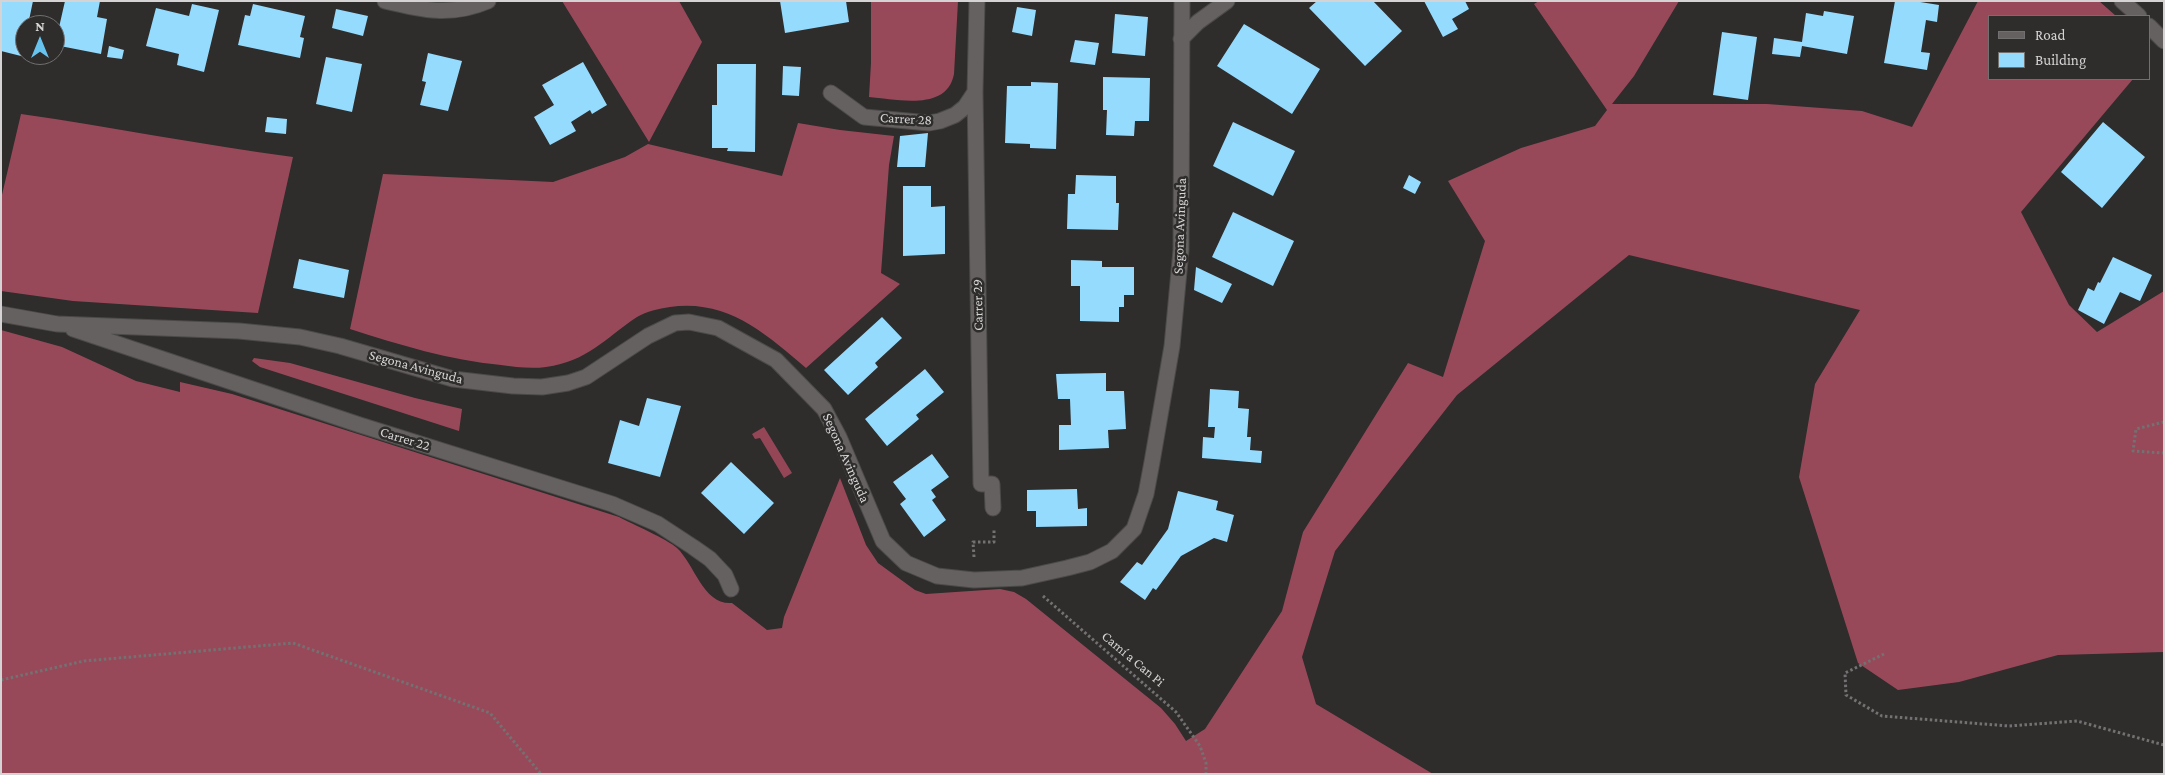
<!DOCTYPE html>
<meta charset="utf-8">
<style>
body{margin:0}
#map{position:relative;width:2165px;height:775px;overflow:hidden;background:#2f2c2c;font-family:"Crimson Pro",serif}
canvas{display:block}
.frame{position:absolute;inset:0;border:2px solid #d5d3d3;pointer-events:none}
.legend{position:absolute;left:1988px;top:15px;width:162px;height:65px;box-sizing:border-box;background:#2f2c2c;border:1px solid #716f6f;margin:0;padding:6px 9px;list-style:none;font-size:15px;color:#d5d3d3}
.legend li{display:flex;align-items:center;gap:10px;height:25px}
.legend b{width:25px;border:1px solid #716f6f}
.north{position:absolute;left:15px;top:15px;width:50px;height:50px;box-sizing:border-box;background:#2f2c2c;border:1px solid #716f6f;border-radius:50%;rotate:0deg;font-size:14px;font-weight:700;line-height:20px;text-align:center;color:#d5d3d3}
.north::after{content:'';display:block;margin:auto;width:18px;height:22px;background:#66c4ef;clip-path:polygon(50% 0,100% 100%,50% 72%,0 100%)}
</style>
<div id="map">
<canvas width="2165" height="775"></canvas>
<div class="frame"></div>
<ul class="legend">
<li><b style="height:6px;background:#656161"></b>Road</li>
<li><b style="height:14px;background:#94dbfd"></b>Building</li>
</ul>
<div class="north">N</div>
</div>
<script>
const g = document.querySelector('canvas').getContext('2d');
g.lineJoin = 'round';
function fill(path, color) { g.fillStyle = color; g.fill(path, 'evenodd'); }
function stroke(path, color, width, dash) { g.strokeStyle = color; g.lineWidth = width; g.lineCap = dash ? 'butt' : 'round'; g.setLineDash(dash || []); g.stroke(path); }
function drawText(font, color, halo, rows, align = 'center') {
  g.font = font + ' "Crimson Pro",serif'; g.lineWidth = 5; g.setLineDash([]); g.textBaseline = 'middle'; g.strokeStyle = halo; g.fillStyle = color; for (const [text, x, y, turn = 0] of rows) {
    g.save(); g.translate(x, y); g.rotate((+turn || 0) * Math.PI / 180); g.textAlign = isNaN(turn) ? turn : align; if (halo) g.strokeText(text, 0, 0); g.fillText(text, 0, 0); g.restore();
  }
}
const forest = new Path2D(`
 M 562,1 L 679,1 L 702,42 L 649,142 Z
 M 871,1 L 958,1 L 954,74 C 947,112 896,99 869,97 L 871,63 Z
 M 1539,1 L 1679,1 L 1634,76 L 1612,104 L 1767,104 L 1862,111 L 1912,127 L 1978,1 L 2099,1 L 2116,16 L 1989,16 L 1989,79 L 2133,79 L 2021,212 L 2069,305 L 2097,332 L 2164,291 L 2164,652 L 2058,655 L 1959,682 L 1898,690 L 1858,663 L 1799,477 L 1815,384 L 1860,310 L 1629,255 L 1457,395 L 1335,551 L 1302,657 L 1316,704 L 1433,774 L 1,774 L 1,330 L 62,347 L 136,381 L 180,392 L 180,382 L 232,394 L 619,517 C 632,524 667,539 677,548 C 695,565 703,605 732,603 L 767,630 L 782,628 L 784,617 L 840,478 L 866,545 L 878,563 L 915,590 L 926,594 L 1000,589 L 1014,592 L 1026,599 L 1161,708 L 1175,724 L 1186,741 L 1205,729 L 1282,611 L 1303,532 L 1408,363 L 1443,377 L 1485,241 L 1448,181 L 1521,148 L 1595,126 L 1607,110 L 1534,4 Z
 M 21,114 C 112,127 202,145 293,157 L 258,313 L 73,301 L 1,291 L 1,199 Z
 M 798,123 L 840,130 L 894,136 L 889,165 L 881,273 L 900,284 L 806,368 C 765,333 727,299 670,307 C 658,309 647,311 637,317 C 604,339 588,361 546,367 C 531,369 515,367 501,365 C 449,360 400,345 350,329 L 383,174 L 553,182 L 625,157 L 648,144 L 782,176 Z
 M 254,358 L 290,363 L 415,398 L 462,409 L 459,431 L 260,367 L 252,361 Z`);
const water = new Path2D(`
 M 764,427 L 792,473 L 784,478 L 760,438 L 755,439 L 752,434 Z`);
const building = new Path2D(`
 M 1,1 L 33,1 L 28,25 L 25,25 L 25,39 L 21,56 L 1,51 Z
 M 65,1 L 100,1 L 97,17 L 107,19 L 101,54 L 55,45 Z
 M 780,1 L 846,1 L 849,22 L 785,33 Z
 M 1317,1 L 1373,1 L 1402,31 L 1365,66 L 1309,8 Z
 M 1424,1 L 1465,1 L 1469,9 L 1452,19 L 1458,29 L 1443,37 Z
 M 1895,1 L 1914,1 L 1939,5 L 1937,22 L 1926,20 L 1921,52 L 1930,53 L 1927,70 L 1884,63 Z
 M 192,4 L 219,10 L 204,72 L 177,65 L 179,54 L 146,46 L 156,8 L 189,16 Z
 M 253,4 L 305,16 L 300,37 L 304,38 L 300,58 L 238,45 L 245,15 L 250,16 Z
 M 1017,7 L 1036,10 L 1032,36 L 1012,32 Z
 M 336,9 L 368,16 L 363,36 L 332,28 Z
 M 1824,11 L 1854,16 L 1847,54 L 1802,46 L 1800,57 L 1772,54 L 1774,38 L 1802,42 L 1806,13 L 1823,16 Z
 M 1115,14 L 1148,17 L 1145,56 L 1112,53 Z
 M 1244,24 L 1320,69 L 1292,114 L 1217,66 Z
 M 1722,32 L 1757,37 L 1748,100 L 1713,95 Z
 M 1075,40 L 1099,43 L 1095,65 L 1070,62 Z
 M 109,46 L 124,50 L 122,59 L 107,57 Z
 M 428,53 L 462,61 L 448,111 L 420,105 L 426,82 L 422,81 Z
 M 326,57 L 362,64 L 352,112 L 316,104 Z
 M 583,62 L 607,105 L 592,114 L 590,110 L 571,122 L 576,131 L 550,145 L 534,117 L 554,105 L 542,85 Z
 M 717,64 L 756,64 L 755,152 L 727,151 L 728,148 L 712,148 L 712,105 L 717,105 Z
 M 783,66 L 801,67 L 799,96 L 782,95 Z
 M 1103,77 L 1150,78 L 1149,121 L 1135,121 L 1134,136 L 1106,135 L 1107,110 L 1103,110 Z
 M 1031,82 L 1058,83 L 1056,149 L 1030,148 L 1030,144 L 1005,143 L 1007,86 L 1031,86 Z
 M 267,117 L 287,119 L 286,134 L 265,132 Z
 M 1233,122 L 1295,151 L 1273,196 L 1213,166 Z
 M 2103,122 L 2145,157 L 2102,208 L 2061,172 Z
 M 928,133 L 925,167 L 897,167 L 900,136 Z
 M 1076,175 L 1116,176 L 1116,203 L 1119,203 L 1118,230 L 1067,229 L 1068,194 L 1075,194 Z
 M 1409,175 L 1421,182 L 1415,194 L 1403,188 Z
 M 903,186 L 931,186 L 931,207 L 945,206 L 945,254 L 903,256 Z
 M 1233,212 L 1294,241 L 1273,286 L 1212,257 Z
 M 2113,257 L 2152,275 L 2140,301 L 2120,292 L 2104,324 L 2078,310 L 2088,288 L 2094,291 L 2098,282 L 2100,283 Z
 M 299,259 L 349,270 L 344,298 L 293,288 Z
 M 1071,260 L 1102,261 L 1102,267 L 1134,267 L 1134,295 L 1124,295 L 1124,307 L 1119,307 L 1119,322 L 1080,321 L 1080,286 L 1071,286 Z
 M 1196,267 L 1232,284 L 1222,303 L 1194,290 Z
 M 882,317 L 902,338 L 875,363 L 878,367 L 848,395 L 824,370 Z
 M 925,369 L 944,392 L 916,415 L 919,419 L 887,446 L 865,419 Z
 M 1106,373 L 1106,391 L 1124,391 L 1126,429 L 1108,430 L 1109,448 L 1059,450 L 1059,425 L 1071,425 L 1070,399 L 1058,399 L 1056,374 Z
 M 1210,389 L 1239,391 L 1238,408 L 1249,409 L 1247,437 L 1251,437 L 1250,450 L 1262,451 L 1261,463 L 1202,458 L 1203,437 L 1214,438 L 1215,427 L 1208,427 Z
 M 647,398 L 681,406 L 660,477 L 608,463 L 620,420 L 639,426 Z
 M 932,454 L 949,477 L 931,490 L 936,497 L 932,500 L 946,520 L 924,537 L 900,504 L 906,499 L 893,482 Z
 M 731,462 L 774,503 L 744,534 L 701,493 Z
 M 1077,489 L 1078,509 L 1087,508 L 1087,526 L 1036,527 L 1036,511 L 1027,511 L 1027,490 Z
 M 1178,491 L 1218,501 L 1216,510 L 1234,515 L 1227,542 L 1214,538 L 1181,556 L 1156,590 L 1153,588 L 1145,600 L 1120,582 L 1137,562 L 1142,565 L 1168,529 Z`);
const path = new Path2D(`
 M 2164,422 L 2136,429 L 2133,451 L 2164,453
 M 974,557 L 973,542 L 994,542 L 994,529
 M 1043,596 L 1176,712 L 1200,746 L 1206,763 L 1206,774
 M 1884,654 L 1845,673 L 1846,695 L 1882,716 L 2009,726 L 2077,721 L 2164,745
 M 1,680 L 84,661 L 293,643 L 490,713 L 541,774`);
const minor = new Path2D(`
 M 385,1 C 422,10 451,17 488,1
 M 2122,1 L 2139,16
 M 2149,26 L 2164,41
 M 1181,39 L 1198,22 L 1227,1
 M 975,92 L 981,484 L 992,484 L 993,508
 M 831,93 L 864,117 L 929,123 L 940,121 L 955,115 L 965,107 L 975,92 L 977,1
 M 1,314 L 57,324 L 239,331 L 300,337 L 340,346 L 453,379 L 513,386 L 542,387 L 568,383 L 586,377 L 648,336 L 675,323 L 689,322 L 718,328 L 776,360 L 824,409 L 839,437 L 883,541 L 906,563 L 937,576 L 974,580 L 1022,578 L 1067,568 L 1090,562 L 1112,551 L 1134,529 L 1146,494 L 1152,462 L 1172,346 L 1181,250 L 1182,1
 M 73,329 L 360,425 L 612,504 L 658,524 L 693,547 L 710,559 L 725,575 L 731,589`);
const streetNames = [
 ["Carrer 28",906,119,3],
 ["Segona Avinguda",1180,226,-88],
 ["Carrer 29",978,305,-91],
 ["Segona Avinguda",416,367,15],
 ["Carrer 22",405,439,17],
 ["Segona Avinguda",846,458,66],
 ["Camí a Can Pi",1133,659,40]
];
fill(forest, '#984959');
fill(water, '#944656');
fill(building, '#94dbfd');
stroke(minor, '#4c4949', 17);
stroke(path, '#737171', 3, [2.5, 2.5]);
stroke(minor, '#656161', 15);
drawText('14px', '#d5d3d3', '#2f2c2c', streetNames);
</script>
